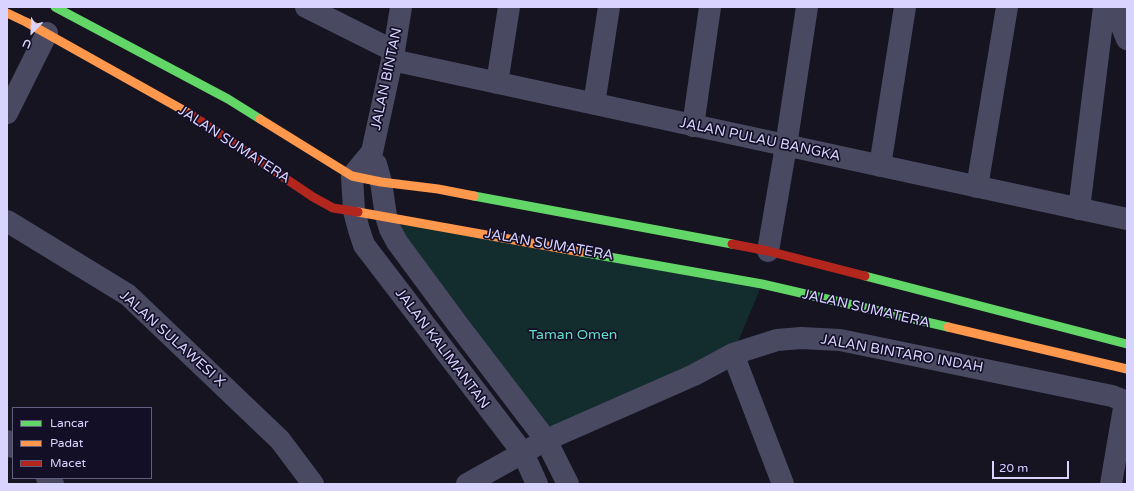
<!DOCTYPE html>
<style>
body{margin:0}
#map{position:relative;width:1134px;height:491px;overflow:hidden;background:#161421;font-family:"Varela Round",sans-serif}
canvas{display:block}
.frame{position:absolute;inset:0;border:8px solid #d9d4ff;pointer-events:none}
.legend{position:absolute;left:12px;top:407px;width:140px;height:72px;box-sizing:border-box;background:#130f26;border:1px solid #625e7d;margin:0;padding:5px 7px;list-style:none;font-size:12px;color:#d9d4ff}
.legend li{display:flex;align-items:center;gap:8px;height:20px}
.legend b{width:20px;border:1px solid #625e7d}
.north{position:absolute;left:12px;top:12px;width:40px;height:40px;-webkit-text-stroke:3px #130f26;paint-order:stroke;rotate:203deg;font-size:11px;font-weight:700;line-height:16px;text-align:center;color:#d9d4ff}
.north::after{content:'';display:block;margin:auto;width:14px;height:18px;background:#d9d4ff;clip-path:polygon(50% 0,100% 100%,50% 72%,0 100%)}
.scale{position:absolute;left:992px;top:461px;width:77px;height:18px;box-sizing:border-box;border:2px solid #d9d4ff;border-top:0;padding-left:5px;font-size:12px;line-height:14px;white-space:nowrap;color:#d9d4ff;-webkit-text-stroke:3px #130f26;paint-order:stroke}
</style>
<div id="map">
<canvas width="1134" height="491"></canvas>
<div class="frame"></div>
<ul class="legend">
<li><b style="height:5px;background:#63d668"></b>Lancar</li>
<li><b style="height:5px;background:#ff974d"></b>Padat</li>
<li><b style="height:5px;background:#b3261e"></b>Macet</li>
</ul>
<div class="north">U</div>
<div class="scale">20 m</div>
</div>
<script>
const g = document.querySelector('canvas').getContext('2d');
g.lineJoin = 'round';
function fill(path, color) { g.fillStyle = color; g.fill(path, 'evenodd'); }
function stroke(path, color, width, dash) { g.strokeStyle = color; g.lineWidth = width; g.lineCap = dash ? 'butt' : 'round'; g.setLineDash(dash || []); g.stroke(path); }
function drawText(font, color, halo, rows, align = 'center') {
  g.font = font + ' "Varela Round",sans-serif'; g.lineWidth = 3.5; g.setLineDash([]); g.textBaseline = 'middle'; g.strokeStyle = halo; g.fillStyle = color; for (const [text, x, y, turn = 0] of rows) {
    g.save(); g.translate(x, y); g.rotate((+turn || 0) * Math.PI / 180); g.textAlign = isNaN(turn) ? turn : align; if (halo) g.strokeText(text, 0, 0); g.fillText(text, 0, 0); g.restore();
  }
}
const green = new Path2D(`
 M 386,216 L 762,284 L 733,354 L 546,440 Z`);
const street = new Path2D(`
 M 306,7 L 394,51
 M 401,7 L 394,51 L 372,152 L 352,176 L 354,211 L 359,230 L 364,245 L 523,453 L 537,484
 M 1114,7 L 1127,39
 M 392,60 L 1127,219
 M 497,83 L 509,7
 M 594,104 L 609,7
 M 7,113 L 47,33
 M 693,126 L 710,7
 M 376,164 L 381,182 L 386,216 L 390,229 L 397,242 L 459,326 L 546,440 L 568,484
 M 880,166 L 905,7
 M 977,187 L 1007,7
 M 1079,209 L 1104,7
 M 7,221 L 128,295 L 280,440 L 313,484
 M 768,251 L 786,146 L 807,7
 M 733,354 L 783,484
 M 7,441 L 13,447
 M 47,478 L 53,484
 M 467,484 L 546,440 L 694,375 L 733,354 L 777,340 L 801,338 L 840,340 L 1112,396 L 1122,400 L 1124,408 L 1111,484`);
const fast = new Path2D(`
 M 55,7 L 228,99 L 260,119
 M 474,196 L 732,244
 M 581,252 L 762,284 L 948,327
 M 865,276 L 1127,344`);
const slow = new Path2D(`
 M 7,13 L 26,22 L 190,114
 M 260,119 L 352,176 L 381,182 L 438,189 L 474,196
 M 358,212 L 581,252
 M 948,327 L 1127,369`);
const jam = new Path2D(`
 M 190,114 L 313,197 L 333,208 L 358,212
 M 732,244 L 768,251 L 865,276`);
const streetNames = [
 ["JALAN BINTAN",387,79,-78],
 ["JALAN PULAU BANGKA",760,140,12],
 ["JALAN SUMATERA",234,145,33],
 ["JALAN SUMATERA",549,245,10],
 ["JALAN SUMATERA",866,309,13],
 ["JALAN SULAWESI X",172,339,42],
 ["JALAN KALIMANTAN",442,349,53],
 ["JALAN BINTARO INDAH",902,354,10]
];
const parkNames = [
 ["Taman Omen",573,335]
];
fill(green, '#132c2d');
stroke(street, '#4a4962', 22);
stroke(fast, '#63d668', 9);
stroke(slow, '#ff974d', 9);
stroke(jam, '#b3261e', 9);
drawText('14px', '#d9d4ff', '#130f26', streetNames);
drawText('14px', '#5fe0c0', '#130f26', parkNames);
</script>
